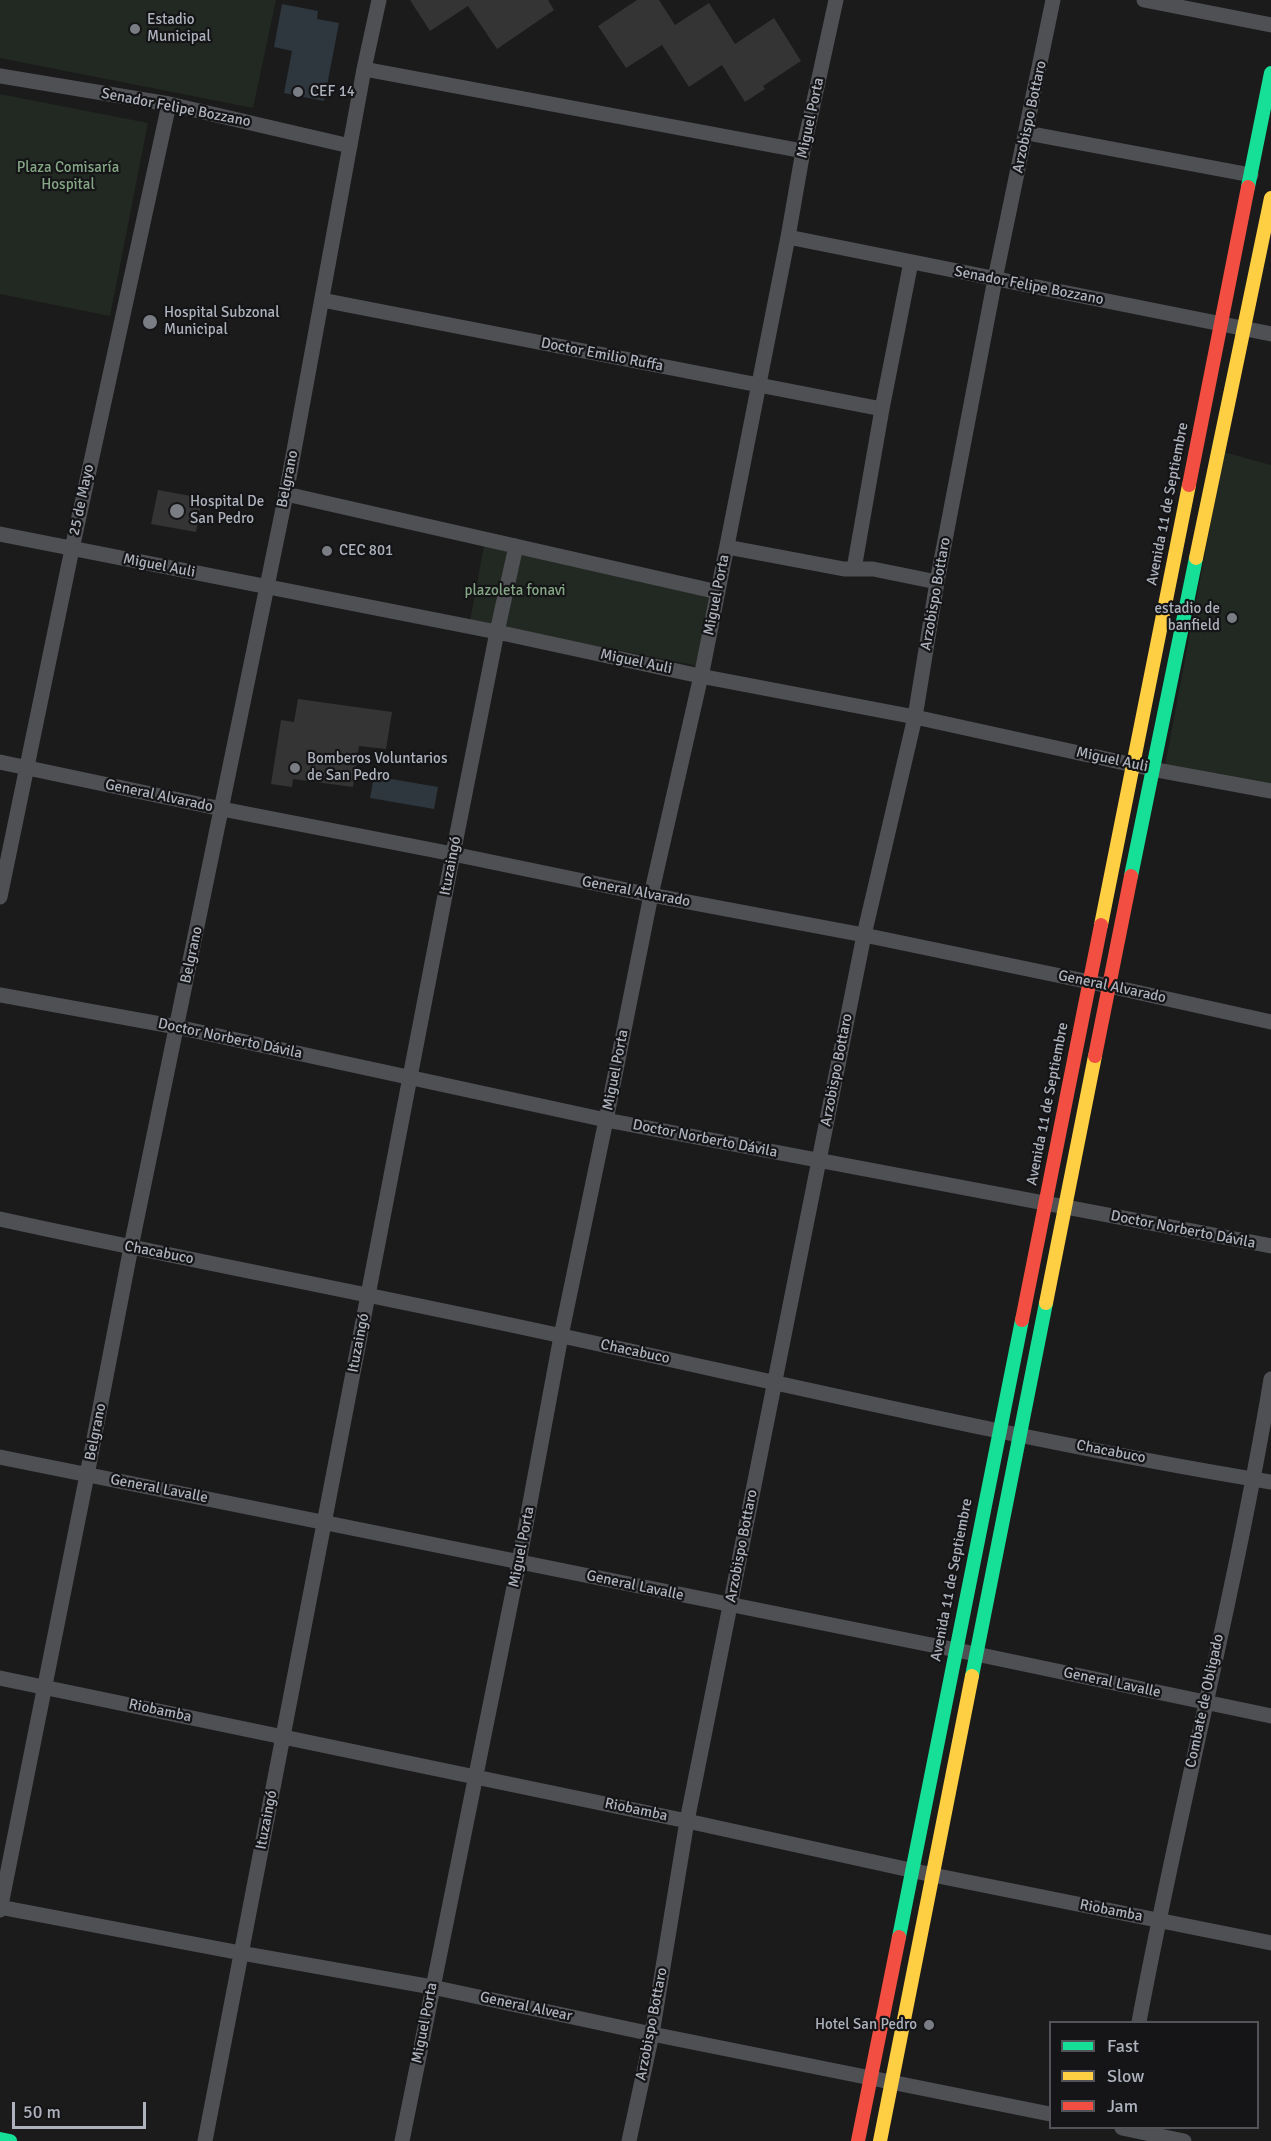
<!DOCTYPE html>
<meta charset="utf-8">
<style>
body{margin:0}
#map{position:relative;width:1271px;height:2141px;overflow:hidden;background:#1b1b1b;font-family:Signika,sans-serif}
canvas{display:block}
.legend{position:absolute;left:1049px;top:2021px;width:210px;height:108px;box-sizing:border-box;background:#151517;border:2px solid #525459;margin:0;padding:8px 10px;list-style:none;font-size:18px;color:#adb2bc}
.legend li{display:flex;align-items:center;gap:12px;height:30px}
.legend b{width:30px;border:2px solid #525459}
.scale{position:absolute;left:12px;top:2102px;width:134px;height:27px;box-sizing:border-box;border:3px solid #adb2bc;border-top:0;padding-left:8px;font-size:18px;line-height:21px;white-space:nowrap;color:#adb2bc;-webkit-text-stroke:4px #151517;paint-order:stroke}
</style>
<div id="map">
<canvas width="1271" height="2141"></canvas>
<ul class="legend">
<li><b style="height:8px;background:#16e098"></b>Fast</li>
<li><b style="height:8px;background:#ffcf43"></b>Slow</li>
<li><b style="height:8px;background:#f24e42"></b>Jam</li>
</ul>
<div class="scale">50 m</div>
</div>
<script>
const g = document.querySelector('canvas').getContext('2d');
g.lineJoin = 'round';
function fill(path, color) { g.fillStyle = color; g.fill(path, 'evenodd'); }
function stroke(path, color, width, dash) { g.strokeStyle = color; g.lineWidth = width; g.lineCap = dash ? 'butt' : 'round'; g.setLineDash(dash || []); g.stroke(path); }
function drawText(font, color, halo, rows, align = 'center') {
  g.font = font + ' Signika,sans-serif'; g.lineWidth = 4.5; g.setLineDash([]); g.textBaseline = 'middle'; g.strokeStyle = halo; g.fillStyle = color; for (const [text, x, y, turn = 0] of rows) {
    g.save(); g.translate(x, y); g.rotate((+turn || 0) * Math.PI / 180); g.textAlign = isNaN(turn) ? turn : align; if (halo) g.strokeText(text, 0, 0); g.fillText(text, 0, 0); g.restore();
  }
}
const green = new Path2D(`
 M 0,0 L 276,0 L 253,108 L 0,58 Z
 M 0,94 L 148,123 L 110,316 L 0,294 Z
 M 1224,452 L 1271,465 L 1271,784 L 1164,771 Z
 M 484,546 L 712,594 L 703,667 L 470,621 Z`);
const water = new Path2D(`
 M 282,4 L 318,11 L 317,19 L 339,23 L 324,101 L 284,93 L 292,51 L 274,47 Z
 M 374,776 L 438,787 L 434,809 L 370,798 Z`);
const building = new Path2D(`
 M 410,0 L 548,0 L 554,10 L 497,49 L 468,6 L 430,31 Z
 M 637,0 L 659,0 L 675,25 L 709,3 L 735,44 L 774,18 L 801,61 L 763,86 L 765,89 L 745,102 L 722,65 L 689,87 L 662,45 L 626,68 L 598,26 Z
 M 158,490 L 202,498 L 196,532 L 151,524 Z
 M 298,699 L 392,712 L 386,749 L 359,746 L 353,787 L 293,779 L 292,787 L 271,784 L 281,720 L 294,722 Z`);
const street = new Path2D(`
 M 1144,0 L 1271,25
 M 364,69 L 803,151
 M 0,76 L 169,104 L 350,146
 M 1027,133 L 1251,175
 M 788,237 L 1271,334
 M 322,300 L 882,409
 M 286,494 L 718,592
 M 0,534 L 497,632 L 700,676 L 915,717 L 1152,769 L 1271,791
 M 727,547 L 844,569 L 873,569 L 937,582
 M 854,569 L 882,409 L 911,262
 M 0,762 L 222,809 L 453,854 L 651,895 L 864,935 L 1109,986 L 1271,1022
 M 0,897 L 72,549 L 169,104
 M 0,995 L 177,1027 L 606,1120 L 1271,1246
 M 0,1219 C 187,1260 375,1295 562,1336 C 798,1387 1033,1443 1271,1482
 M 0,1457 L 976,1654 L 1271,1716
 M 0,1678 L 687,1821 L 933,1875 L 1271,1943
 M 0,1907 L 241,1953 L 432,1987 L 652,2034 L 1050,2114
 M 0,1910 L 87,1475 L 131,1247 L 286,494 L 364,69 L 379,0
 M 1139,2022 C 1179,1807 1235,1595 1271,1379
 M 1122,2128 L 1184,2141
 M 205,2141 L 453,854 L 497,632 L 516,546
 M 402,2141 L 519,1562 L 561,1336 L 606,1120 L 651,895 L 703,667 L 788,237 L 803,151 L 836,0
 M 629,2141 L 652,2034 L 687,1821 L 864,935 L 915,717 L 937,582 L 995,279 L 1053,0`);
const fast = new Path2D(`
 M 1248,187 L 1271,73
 M 1131,876 L 1196,558
 M 972,1676 L 1046,1303
 M 899,1937 L 1022,1320
 M 0,2139 L 10,2141`);
const slow = new Path2D(`
 M 1196,558 L 1271,198
 M 1101,925 L 1189,485
 M 1046,1303 L 1095,1056
 M 880,2141 L 972,1676`);
const jam = new Path2D(`
 M 1189,485 L 1248,187
 M 1095,1056 L 1131,876
 M 1022,1320 L 1101,925
 M 858,2141 L 899,1937`);
const markers = [
 [135,29,6,"#7a7d84"],
 [298,92,6,"#7a7d84"],
 [150,322,8,"#7a7d84"],
 [177,511,8,"#7a7d84"],
 [327,551,6,"#7a7d84"],
 [1232,618,6,"#7a7d84"],
 [295,768,6,"#7a7d84"],
 [929,2025,6,"#7a7d84"]
];
const poiNames = [
 ["Estadio",147,20],
 ["Municipal",147,37],
 ["CEF 14",310,92],
 ["Hospital Subzonal",164,313],
 ["Municipal",164,330],
 ["Hospital De",190,502],
 ["San Pedro",190,519],
 ["CEC 801",339,551],
 ["estadio de",1220,609,"right"],
 ["banfield",1220,626,"right"],
 ["Bomberos Voluntarios",307,759],
 ["de San Pedro",307,776],
 ["Hotel San Pedro",917,2025,"right"]
];
const streetNames = [
 ["Senador Felipe Bozzano",176,108,11],
 ["Arzobispo Bottaro",1030,117,-78],
 ["Miguel Porta",811,118,-78],
 ["Senador Felipe Bozzano",1029,286,11],
 ["Doctor Emilio Ruffa",602,355,11],
 ["Belgrano",288,479,-79],
 ["25 de Mayo",82,500,-78],
 ["Avenida 11 de Septiembre",1168,504,-79],
 ["Miguel Auli",159,566,11],
 ["Arzobispo Bottaro",936,594,-80],
 ["Miguel Porta",717,595,-79],
 ["Miguel Auli",636,662,12],
 ["Miguel Auli",1112,760,12],
 ["General Alvarado",159,796,12],
 ["Ituzaingó",451,866,-79],
 ["General Alvarado",636,892,11],
 ["Belgrano",192,955,-78],
 ["General Alvarado",1112,987,12],
 ["Doctor Norberto Dávila",230,1039,12],
 ["Miguel Porta",616,1070,-79],
 ["Arzobispo Bottaro",837,1070,-79],
 ["Avenida 11 de Septiembre",1048,1104,-79],
 ["Doctor Norberto Dávila",705,1139,11],
 ["Doctor Norberto Dávila",1183,1230,11],
 ["Chacabuco",159,1253,11],
 ["Ituzaingó",359,1343,-79],
 ["Chacabuco",635,1352,12],
 ["Belgrano",96,1432,-79],
 ["Chacabuco",1111,1452,11],
 ["General Lavalle",159,1489,11],
 ["Arzobispo Bottaro",742,1546,-79],
 ["Miguel Porta",522,1547,-79],
 ["Avenida 11 de Septiembre",952,1580,-79],
 ["General Lavalle",635,1586,12],
 ["General Lavalle",1112,1683,12],
 ["Combate de Obligado",1205,1701,-78],
 ["Riobamba",160,1711,12],
 ["Riobamba",636,1810,12],
 ["Ituzaingó",267,1820,-79],
 ["Riobamba",1111,1911,11],
 ["General Alvear",526,2007,12],
 ["Miguel Porta",425,2023,-79],
 ["Arzobispo Bottaro",652,2024,-79]
];
const parkNames = [
 ["Plaza Comisaría",68,168],
 ["Hospital",68,185],
 ["plazoleta fonavi",515,591]
];
fill(green, '#212922');
fill(water, '#2e373e');
fill(building, '#343435');
stroke(street, '#4f5054', 15);
stroke(fast, '#16e098', 14);
stroke(slow, '#ffcf43', 14);
stroke(jam, '#f24e42', 14);
for (const [x, y, r, color] of markers) { const dot = new Path2D(); dot.arc(x, y, r, 0, 2 * Math.PI); g.fillStyle = color; g.fill(dot); stroke(dot, '#151517', 2); }
drawText('15px', '#adb2bc', '#151517', poiNames, 'left');
drawText('15px', '#adb2bc', '#151517', streetNames);
drawText('15px', '#84a684', '#151517', parkNames);
</script>
